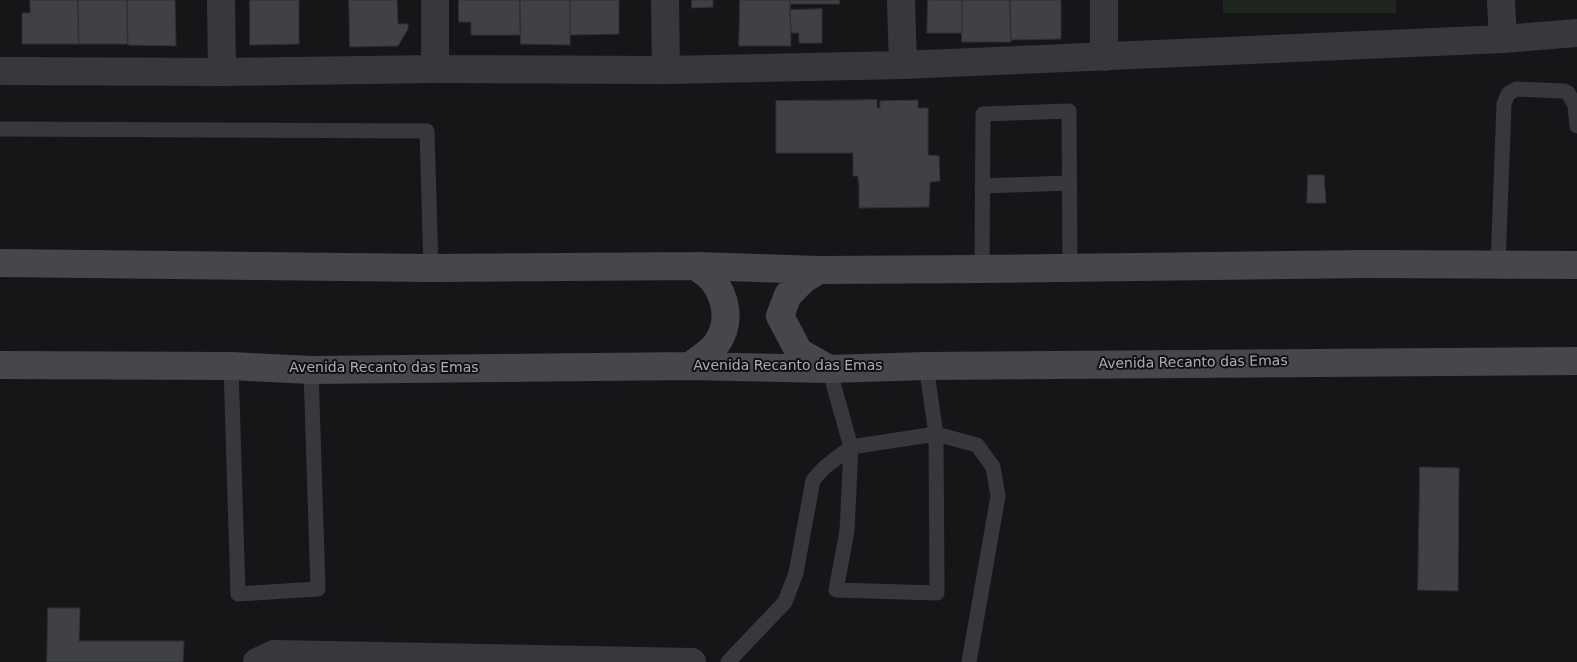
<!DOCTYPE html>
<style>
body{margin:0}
canvas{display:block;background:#161618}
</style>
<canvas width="1577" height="662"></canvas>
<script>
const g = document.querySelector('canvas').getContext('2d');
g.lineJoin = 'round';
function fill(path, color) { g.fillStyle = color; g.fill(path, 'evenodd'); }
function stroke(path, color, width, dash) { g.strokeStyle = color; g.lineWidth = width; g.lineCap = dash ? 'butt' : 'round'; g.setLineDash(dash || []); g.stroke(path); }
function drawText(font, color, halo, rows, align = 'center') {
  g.font = font + ' "DejaVu Sans",sans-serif'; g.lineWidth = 4; g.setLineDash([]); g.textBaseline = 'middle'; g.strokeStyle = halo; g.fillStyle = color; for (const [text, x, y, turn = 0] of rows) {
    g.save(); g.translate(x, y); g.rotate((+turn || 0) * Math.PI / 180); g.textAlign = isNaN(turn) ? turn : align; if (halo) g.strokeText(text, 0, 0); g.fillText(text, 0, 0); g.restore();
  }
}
const green = new Path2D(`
 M 1223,0 L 1396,0 L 1396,13 L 1223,13 Z`);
const building = new Path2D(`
 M 30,0 L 78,0 L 79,44 L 22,44 L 22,13 L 30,13 Z
 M 78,0 L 127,0 L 128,44 L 79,44 Z
 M 127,0 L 175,0 L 176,46 L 128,45 Z
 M 250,0 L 299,0 L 299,44 L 250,45 Z
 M 349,0 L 397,0 L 398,24 L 408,24 L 408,29 L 398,46 L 350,47 Z
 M 459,0 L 520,0 L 520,35 L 471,35 L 471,22 L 459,22 Z
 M 520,0 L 570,0 L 570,45 L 521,44 Z
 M 570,0 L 619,0 L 619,34 L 570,35 Z
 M 692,0 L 713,0 L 713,7 L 692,8 Z
 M 740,0 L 790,0 L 791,46 L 739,46 Z
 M 790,0 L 839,0 L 840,4 L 790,4 Z
 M 928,0 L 962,0 L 962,33 L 927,33 Z
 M 962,0 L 1010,0 L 1011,42 L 962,42 Z
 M 1010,0 L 1061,0 L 1061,39 L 1011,40 Z
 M 822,9 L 822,43 L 799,43 L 799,33 L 791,33 L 790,10 Z
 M 877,100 L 877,108 L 880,108 L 880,101 L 918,100 L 918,108 L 928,108 L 928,155 L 939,156 L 940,181 L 930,182 L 929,207 L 859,208 L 859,182 L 858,182 L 858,176 L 853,176 L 853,153 L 776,153 L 776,101 Z
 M 1308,175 L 1324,175 L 1326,203 L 1307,203 Z
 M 1420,467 L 1459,468 L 1458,591 L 1418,590 Z
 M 48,608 L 80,608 L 79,641 L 184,641 L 183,662 L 47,662 Z`);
const lane = new Path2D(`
 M 0,129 L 427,131 L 431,268
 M 982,186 L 1069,183
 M 1498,265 L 1504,104 L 1508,94 L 1516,89 L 1564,91 L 1568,93 L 1575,105 L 1577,126
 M 982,269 L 983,114 L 1069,111 L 1070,268
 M 231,366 L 238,594 L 318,589 L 311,370
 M 829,369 L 851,447 L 847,531 L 836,590 L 937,593 L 936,434 L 926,366
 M 728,662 L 785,602 L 796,573 L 813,480 L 825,467 L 851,447 L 936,434 L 977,445 L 993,467 L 998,496 L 969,662`);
const street = new Path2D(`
 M 221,0 L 222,72
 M 435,0 L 435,69
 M 665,0 L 666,70
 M 901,0 L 903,65
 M 1501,0 L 1503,39
 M 1104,57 L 1104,0
 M 0,71 L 222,72 L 435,69 L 666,70 L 903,65 L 1503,39 L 1577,33
 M 257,662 L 274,654 L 692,662`);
const secondary = new Path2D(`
 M 0,263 L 431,268 L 696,266 L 819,270 L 982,269 L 1365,264 L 1577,265
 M 819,270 L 804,279 L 788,295 L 780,316 L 799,352 L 829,369
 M 0,365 L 231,366 L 311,370 L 690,366 L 829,369 L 926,366 L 1577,361
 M 690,366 C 699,359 710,353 717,343 C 731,323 727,297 711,278 C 707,274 701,270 696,266`);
const streetNames = [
 ["Avenida Recanto das Emas",1193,363,-1],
 ["Avenida Recanto das Emas",788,366],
 ["Avenida Recanto das Emas",384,368]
];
fill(green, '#1e261f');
fill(building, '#404145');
stroke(building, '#303034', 1);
stroke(lane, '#37383d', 15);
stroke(street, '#37383d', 28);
stroke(secondary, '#45474d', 28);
drawText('14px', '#a8adb8', '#111113', streetNames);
</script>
